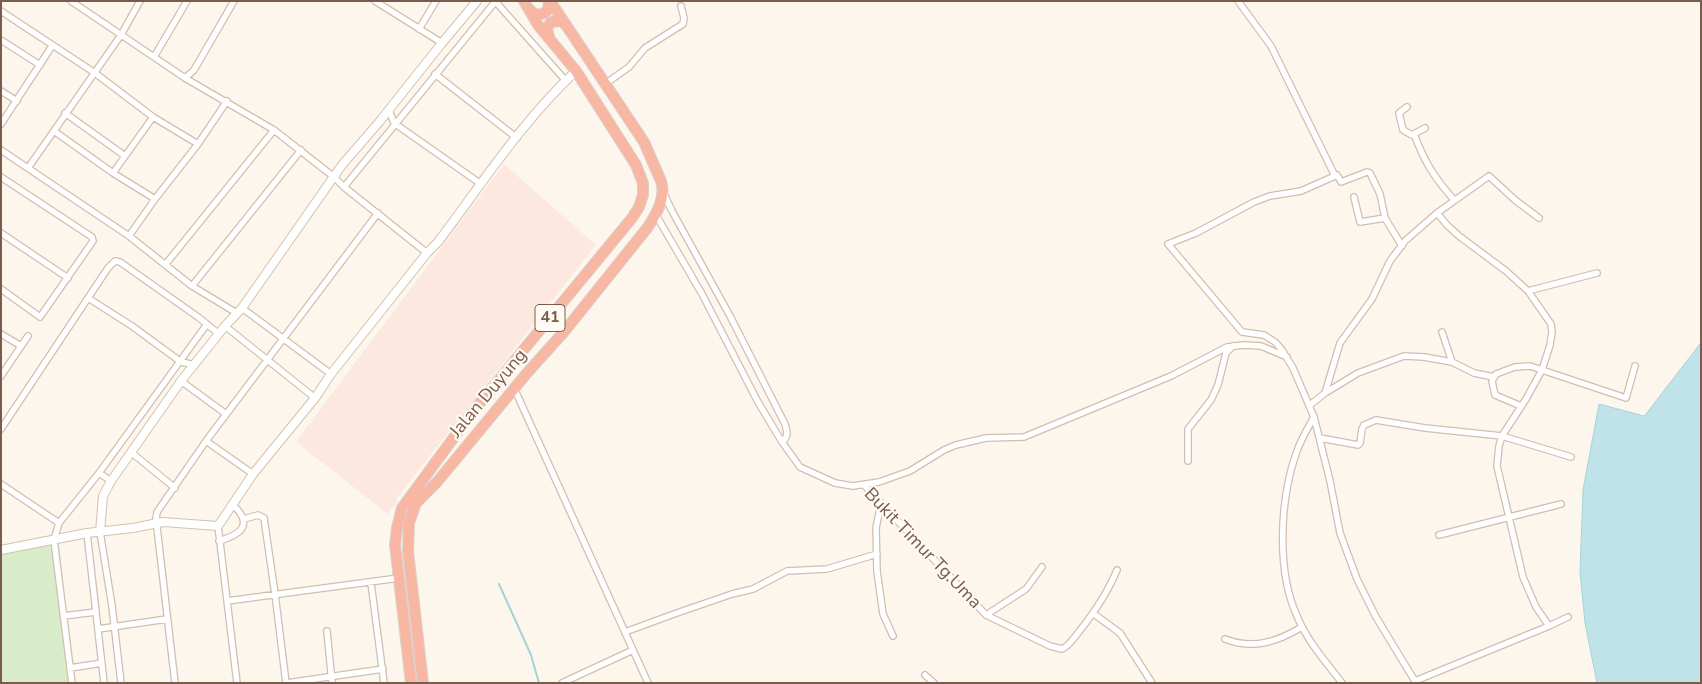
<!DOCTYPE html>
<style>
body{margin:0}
#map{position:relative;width:1702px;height:684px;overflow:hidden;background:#fdf6ec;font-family:"Nunito Sans",sans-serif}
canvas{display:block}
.frame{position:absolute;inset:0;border:2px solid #7a5c4d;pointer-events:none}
</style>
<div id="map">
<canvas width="1702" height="684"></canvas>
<div class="frame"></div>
</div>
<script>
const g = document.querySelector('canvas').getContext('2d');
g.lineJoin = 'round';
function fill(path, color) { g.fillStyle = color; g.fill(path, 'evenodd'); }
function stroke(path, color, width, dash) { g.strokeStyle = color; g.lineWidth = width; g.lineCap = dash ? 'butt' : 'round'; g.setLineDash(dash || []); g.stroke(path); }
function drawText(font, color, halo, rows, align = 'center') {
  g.font = font + ' "Nunito Sans",sans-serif'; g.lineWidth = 4.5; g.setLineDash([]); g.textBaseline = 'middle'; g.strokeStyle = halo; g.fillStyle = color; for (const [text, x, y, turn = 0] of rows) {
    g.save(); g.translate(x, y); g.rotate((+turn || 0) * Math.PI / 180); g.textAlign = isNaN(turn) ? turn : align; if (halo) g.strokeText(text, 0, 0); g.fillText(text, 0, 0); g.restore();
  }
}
const commercial = new Path2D(`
 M 504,164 L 596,245 L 396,499 L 398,501 L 388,514 L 296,442 Z`);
const green = new Path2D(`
 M 59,543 L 73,683 L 1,683 L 1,553 Z`);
const water = new Path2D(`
 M 1701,343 L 1701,683 L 1597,683 L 1585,623 L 1580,572 L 1583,490 L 1599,404 L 1644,416 Z`);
const stream = new Path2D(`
 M 499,584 L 531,655 L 539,683`);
const street = new Path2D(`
 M 71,1 L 185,78 L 274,130 L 334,177 L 344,187 L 427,253
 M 375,1 L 442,43
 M 495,1 L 566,81
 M 1238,1 L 1271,46 L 1335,176 L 1337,175 L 1341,182 L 1367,172 L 1370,173 L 1380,194 L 1385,218 L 1402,246
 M 1,11 L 95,73 L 153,117 L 198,144
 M 419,29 L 436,1
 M 1,40 L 40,65
 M 154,57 L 187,1
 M 435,74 L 517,138
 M 185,78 L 194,70 L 234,1
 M 605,84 L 629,67 L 645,48 L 683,24 L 684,18 L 681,6
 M 1,91 L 17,101
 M 1407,107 L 1399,113 L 1403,130 L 1412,135 L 1425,128
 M 389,110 L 394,123 L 481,184
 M 65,113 L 125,156
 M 1,124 L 52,46
 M 54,131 L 113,173 L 155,199
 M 1414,134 C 1425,163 1434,177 1454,200
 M 1,150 L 129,236 L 192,286 L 235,312 L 239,311
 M 28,168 L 121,35 L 140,1
 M 113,173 L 153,117
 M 1335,176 L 1301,191 L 1270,196 L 1254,202 L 1196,233 L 1168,244 L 1242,332 L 1264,335 L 1275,342 L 1282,350 L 1293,368 L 1314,417 L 1330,481 L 1340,533 L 1357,579 L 1376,617 L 1416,683
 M 1,177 L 92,237 L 93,241 L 40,317 L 1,289
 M 344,187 L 495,2
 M 664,194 L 672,211 L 730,316 L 785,424 C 787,431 789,437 782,442
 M 1354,197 L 1360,222 L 1385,218
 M 1437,213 L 1447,225 L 1459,236 L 1506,271 L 1528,291 L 1551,324 L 1552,332 L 1550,345 L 1542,370 L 1526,399 L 1502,436 L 1499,446 L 1497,466 L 1523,577 L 1536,607 L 1549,626 L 1568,617
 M 656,215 L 702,294 L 758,402 L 782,442 L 800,467 L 835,483 L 853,486 L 879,482 L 910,471 L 944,450 L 956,445 L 986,438 L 1024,437 L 1171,376 L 1227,347 L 1244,345 L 1261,346 L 1287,357
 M 1,233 L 68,278
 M 129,236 L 155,199 L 198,144 L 227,101
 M 165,265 L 274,130
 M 192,286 L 301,150
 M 1528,291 L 1597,273
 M 88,298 L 132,326 L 181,362 L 195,365
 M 242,308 L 331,374
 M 225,326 L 315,398
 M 1442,332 L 1452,362
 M 1,334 L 21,346
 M 1,376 L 28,336
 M 181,381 L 226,414
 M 514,388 L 648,683
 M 1325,393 L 1340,343 L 1372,299 L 1390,261 L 1405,241 L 1437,213 L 1489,176 L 1515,200 L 1539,218
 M 1310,405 L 1325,393 L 1358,373 L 1404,356 L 1424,357 L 1452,362 L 1474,373 L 1494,377
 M 1521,406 L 1495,395 L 1492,381 L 1496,374 L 1515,367 L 1530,366 L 1626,398 L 1635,366
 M 1314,417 C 1308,428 1301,439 1297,451 C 1280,498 1276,570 1297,616 C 1307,641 1326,662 1342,683
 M 1,429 L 88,298 L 108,268 L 115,261 L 120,262 L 198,317 L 219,334
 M 1320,438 L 1358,445 L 1360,443 L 1362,429 L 1364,425 L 1376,420 L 1425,428 L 1502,436 L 1571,457
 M 206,441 L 253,474
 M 132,453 L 175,488
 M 1188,461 L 1188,429 L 1211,400 L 1218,385 L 1226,353 L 1233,346
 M 99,473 L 111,481
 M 1,484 L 59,523
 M 864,485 L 986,615 L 1050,646 L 1062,649 C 1069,646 1073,639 1078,633 C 1094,613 1107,594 1117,570
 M 881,503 L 876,528 L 877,571 L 883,614 L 893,636
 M 244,519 L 258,515 L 264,518 L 275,594 L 286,683
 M 218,526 L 237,683
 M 100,532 L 112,606 L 121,683
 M 87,533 L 104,683
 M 1439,535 L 1561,504
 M 219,541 C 242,534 254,524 232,504
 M 371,583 L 384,683
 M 227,601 L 399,578
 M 1094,614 L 1120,633 L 1152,683
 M 986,615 L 1026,589 L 1042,567
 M 63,616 L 96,612
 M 98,629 L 167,619
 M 327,631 L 332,683
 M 625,632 L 674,614 L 732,594 L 753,589 L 787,571 L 827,569 L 877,554
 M 1225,639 C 1253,650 1277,642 1302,627
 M 70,668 L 102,663
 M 925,675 L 934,683
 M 1415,681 L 1549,626
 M 72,683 L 54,540 L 59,523 L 99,473 L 207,324
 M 175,683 L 156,519 L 157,512 L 206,441 L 378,213
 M 287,683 L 383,669
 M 562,683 L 633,650`);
const secondary = new Path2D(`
 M 100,532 L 103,496 L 111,481 L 181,381 L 225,326 L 242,308 L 342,165 L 380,121 L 442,43 L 477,1
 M 1,550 L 87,533 L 133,528 L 163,522 L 218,526 L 253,474 L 315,398 L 331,374 L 427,253 L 438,242 C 481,185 523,120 576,71`);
const highway = new Path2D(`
 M 530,10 C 535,16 542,16 548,10 L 549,1
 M 549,37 L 547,28 L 551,22 L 561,21 L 566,25
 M 411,683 L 395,545 L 397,528 L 402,508 L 474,410 L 632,218 L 639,207 L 643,195 L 643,183 L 636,165 L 576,71 L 538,25 L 524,1
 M 423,683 L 408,551 L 409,523 L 416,503 L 437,482 L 527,373 L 563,333 L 648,227 C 657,213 666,198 661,181 L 644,142 L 550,1`);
const shields = [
 [550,318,30]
];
const shieldNames = [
 ["41",550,318]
];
const streetNames = [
 ["Jalan Duyung",489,394,-50],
 ["Bukit Timur Tg.Uma",922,549,46]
];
fill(commercial, '#fde8e0');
fill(green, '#d8ecc9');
fill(water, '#bfe3e8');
stroke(water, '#a5d3da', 1);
stroke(stream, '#a5d3da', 2);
stroke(street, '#d1beb0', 8);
stroke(secondary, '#d6c0b0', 10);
stroke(highway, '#dad1cd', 12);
stroke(street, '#fff', 5.5);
stroke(secondary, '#fff', 8);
stroke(highway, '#f7b7a3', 10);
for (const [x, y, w] of shields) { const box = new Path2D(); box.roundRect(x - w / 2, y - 13.5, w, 27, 4); g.fillStyle = '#fffaf3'; g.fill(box); stroke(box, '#7a5c4d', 1); }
drawText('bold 16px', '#7a5c4d', null, shieldNames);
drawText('18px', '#7a5c4d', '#fffaf3', streetNames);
</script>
